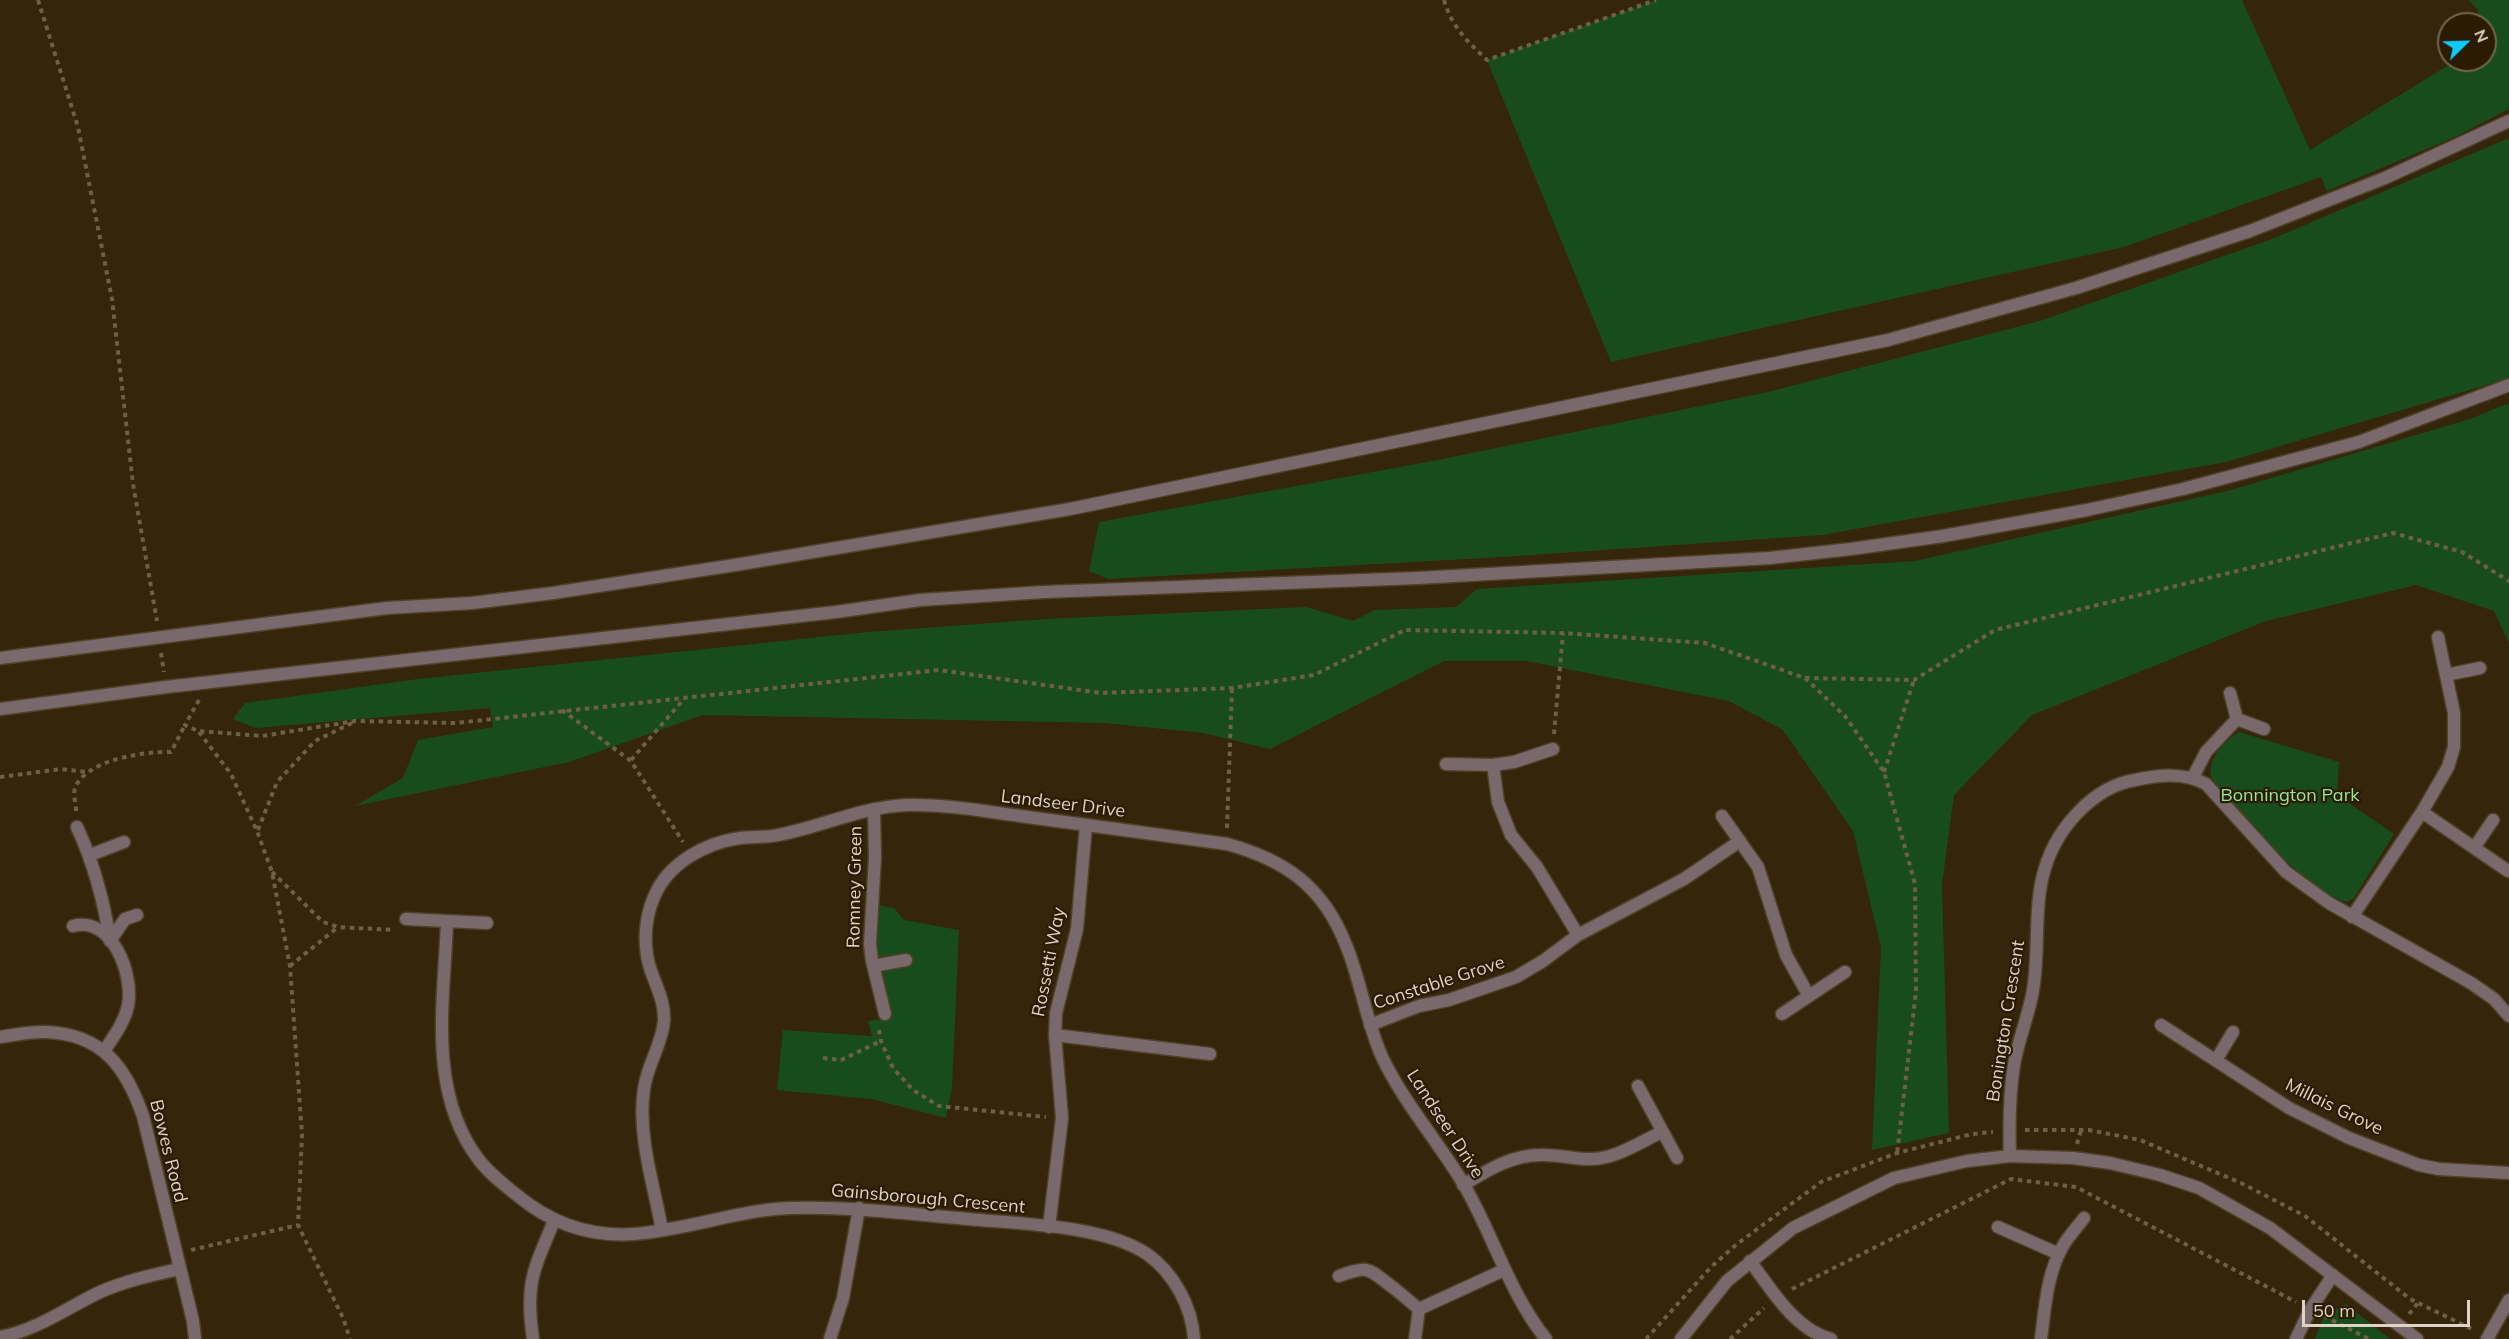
<!DOCTYPE html>
<style>
body{margin:0}
#map{position:relative;width:2509px;height:1339px;overflow:hidden;background:#35250a;font-family:Mulish,sans-serif}
canvas{display:block}
.north{position:absolute;left:2437px;top:12px;width:60px;height:60px;box-sizing:border-box;background:#2b1b02;border:2px solid #736550;border-radius:50%;rotate:67deg;font-size:16px;font-weight:700;line-height:24px;text-align:center;color:#ded3c4}
.north::after{content:'';display:block;margin:auto;width:21px;height:27px;background:#10cafa;clip-path:polygon(50% 0,100% 100%,50% 72%,0 100%)}
.scale{position:absolute;left:2302px;top:1300px;width:168px;height:27px;box-sizing:border-box;border:3px solid #ded3c4;border-top:0;padding-left:8px;font-size:18px;line-height:21px;white-space:nowrap;color:#ded3c4;-webkit-text-stroke:4px #2b1b02;paint-order:stroke}
</style>
<div id="map">
<canvas width="2509" height="1339"></canvas>
<div class="north">N</div>
<div class="scale">50 m</div>
</div>
<script>
const g = document.querySelector('canvas').getContext('2d');
g.lineJoin = 'round';
function fill(path, color) { g.fillStyle = color; g.fill(path, 'evenodd'); }
function stroke(path, color, width, dash) { g.strokeStyle = color; g.lineWidth = width; g.lineCap = dash ? 'butt' : 'round'; g.setLineDash(dash || []); g.stroke(path); }
function drawText(font, color, halo, rows, align = 'center') {
  g.font = font + ' Mulish,sans-serif'; g.lineWidth = 4.5; g.setLineDash([]); g.textBaseline = 'middle'; g.strokeStyle = halo; g.fillStyle = color; for (const [text, x, y, turn = 0] of rows) {
    g.save(); g.translate(x, y); g.rotate((+turn || 0) * Math.PI / 180); g.textAlign = isNaN(turn) ? turn : align; if (halo) g.strokeText(text, 0, 0); g.fillText(text, 0, 0); g.restore();
  }
}
const green = new Path2D(`
 M 1656,0 L 2242,0 L 2310,150 L 2457,60 L 2485,60 L 2485,24 L 2480,24 L 2478,10 L 2469,0 L 2509,0 L 2509,109 L 2455,137 L 2327,191 L 2321,177 L 2124,247 L 1611,362 L 1487,60 Z
 M 2509,138 L 2509,377 L 2500,381 L 2226,462 L 1822,535 L 1503,557 L 1108,579 L 1089,571 L 1099,522 L 1438,460 L 1768,392 L 2043,320 L 2272,239 Z
 M 2509,403 L 2509,643 L 2494,611 L 2416,585 L 2266,621 L 2032,715 L 1954,795 L 1942,885 L 1949,1133 L 1872,1150 L 1881,947 L 1853,831 L 1783,730 L 1729,701 L 1526,661 L 1444,661 L 1270,749 L 1203,733 L 1104,723 L 703,715 L 569,762 L 355,806 L 403,778 L 418,740 L 493,727 L 490,708 L 256,728 L 233,719 L 245,703 L 418,679 L 868,632 L 1046,619 L 1306,607 L 1353,621 L 1375,610 L 1456,607 L 1477,589 L 1915,561 L 2231,490 L 2470,419 Z
 M 2239,732 L 2339,762 L 2337,795 L 2394,834 L 2354,898 L 2347,902 C 2302,889 2251,823 2219,788 C 2217,785 2212,780 2211,776 C 2207,759 2226,739 2239,732 Z
 M 876,905 L 894,908 L 904,920 L 959,930 L 952,1089 L 946,1118 L 871,1099 L 777,1090 L 783,1030 L 872,1036 L 868,1021 L 889,1018 L 875,960 Z
 M 2346,1304 L 2390,1339 L 2315,1339 L 2324,1316 Z`);
const path = new Path2D(`
 M 38,0 L 78,127 L 112,299 L 133,484 L 157,621
 M 1444,0 C 1451,26 1468,42 1487,60 L 1656,0
 M 161,653 L 164,672
 M 1805,678 L 1845,716 L 1884,772 L 1915,884 L 1916,991 L 1897,1154
 M 199,700 L 185,725 L 198,731 L 262,736 L 355,721 L 456,723 L 939,670 L 1101,693 L 1232,688 L 1314,675 L 1405,630 L 1563,633 L 1705,643 L 1805,678 L 1914,680 L 1995,630 L 2393,533 L 2462,552 L 2509,581
 M 562,710 L 631,761 L 683,842
 M 199,732 L 231,774 L 257,831 L 272,872 L 290,966 L 302,1135 L 298,1225 L 343,1318 L 350,1339
 M 1554,734 L 1563,633
 M 631,760 L 683,700
 M 1884,772 L 1914,680
 M 0,777 L 61,769 L 86,772
 M 76,811 C 76,805 73,794 75,788 C 85,760 145,751 171,752 L 185,725
 M 1227,828 L 1232,688
 M 258,830 L 277,782 L 315,741 L 352,723
 M 272,872 L 323,922 L 338,927 L 393,930
 M 290,966 L 338,927
 M 879,1030 L 881,1041 L 893,1068 L 913,1090 L 939,1106 L 1046,1117
 M 823,1058 L 841,1060 L 881,1041
 M 2025,1130 L 2089,1130 L 2140,1140 L 2241,1183 L 2305,1216 L 2410,1299 L 2474,1330
 M 2077,1144 L 2081,1130
 M 191,1250 L 298,1225
 M 1792,1289 L 2011,1179 L 2076,1187 L 2296,1302
 M 2409,1314 L 2418,1303
 M 2324,1316 L 2369,1339
 M 1646,1339 L 1712,1266 L 1737,1244 L 1821,1182 L 1897,1153 L 1972,1134 L 1993,1132
 M 1730,1339 L 1764,1308`);
const service = new Path2D(`
 M 1339,1276 C 1371,1264 1369,1270 1395,1289`);
const minor = new Path2D(`
 M 2446,675 L 2480,668
 M 2230,693 L 2237,719 L 2264,729
 M 1446,764 L 1493,765 L 1514,762 L 1553,749
 M 1493,765 L 1498,802 L 1511,835 L 1537,867 L 1578,935
 M 2193,777 L 2206,752 L 2237,719
 M 874,809 L 875,857 L 870,944 L 872,961 L 885,1014
 M 2422,812 L 2508,871
 M 1722,816 L 1758,867 L 1786,955 L 1809,996
 M 77,827 C 94,864 104,901 110,941
 M 2474,848 L 2493,820
 M 90,855 L 124,842
 M 2352,917 L 2422,812 L 2448,767 L 2454,747 L 2454,713 L 2438,637
 M 406,919 L 487,923
 M 447,922 C 444,1002 427,1092 479,1160 C 490,1174 504,1185 518,1196 C 552,1224 590,1237 634,1234 C 687,1230 738,1210 790,1208 C 850,1206 909,1214 968,1219 C 1020,1224 1104,1225 1147,1254 C 1174,1273 1192,1307 1194,1339
 M 73,926 C 112,916 134,974 128,1006 C 124,1023 114,1036 104,1051
 M 110,941 L 125,919 L 137,915
 M 873,966 L 906,960
 M 1782,1014 L 1845,972
 M 1370,1025 L 1419,1006 L 1449,1000 L 1516,977 L 1543,961 L 1578,935 L 1684,879 L 1740,841
 M 2161,1025 L 2289,1108 L 2349,1138 L 2419,1165 L 2439,1169 L 2509,1173
 M 1055,1035 L 1210,1054
 M 0,1037 C 15,1035 31,1031 46,1032 C 102,1034 126,1067 143,1116 L 193,1321 L 195,1339
 M 2216,1060 L 2233,1032
 M 1638,1086 L 1677,1158
 M 2010,1156 C 2009,1125 2009,1095 2014,1065 C 2018,1040 2029,1015 2033,990 C 2040,950 2033,906 2045,868 C 2057,828 2093,787 2135,780 C 2160,775 2183,772 2206,784 L 2286,872 L 2329,903 L 2471,983 L 2494,999 L 2509,1016
 M 1463,1185 C 1488,1170 1511,1155 1541,1155 C 1562,1154 1585,1163 1606,1157 C 1625,1153 1644,1140 1662,1132
 M 1049,1227 L 1062,1118 L 1055,1035 L 1056,1013 L 1077,929 L 1086,825
 M 1998,1227 L 2059,1254
 M 662,1230 C 654,1185 637,1135 644,1089 C 647,1065 662,1045 664,1021 C 665,1003 657,988 651,971 C 643,948 644,920 654,897 C 668,863 705,843 740,838 C 752,836 765,838 778,835 C 821,827 861,807 907,805 C 944,804 983,811 1020,816 C 1089,825 1158,835 1227,844 C 1285,860 1323,886 1346,945 C 1361,981 1366,1021 1382,1057 C 1404,1103 1437,1140 1463,1183 C 1493,1234 1509,1293 1546,1339
 M 1750,1261 C 1771,1289 1795,1330 1831,1339
 M 1395,1289 L 1419,1309 L 1415,1339
 M 1419,1309 L 1504,1270
 M 0,1337 C 37,1330 65,1309 98,1293 C 124,1281 152,1275 179,1269
 M 533,1339 C 525,1284 533,1271 554,1221
 M 830,1339 L 843,1298 L 859,1208
 M 1681,1339 L 1727,1281 L 1793,1228 L 1894,1178 L 1967,1161 L 2010,1156 L 2073,1158 L 2110,1163 L 2160,1175 L 2199,1188 L 2270,1228 L 2417,1339
 M 2041,1339 C 2045,1307 2047,1272 2064,1244 C 2070,1235 2078,1226 2084,1218
 M 2296,1339 L 2310,1310 L 2333,1275
 M 2487,1339 L 2509,1300`);
const tertiary = new Path2D(`
 M 0,658 L 387,608 L 472,603 L 553,593 L 735,565 L 1070,509 L 1888,340 L 2076,288 L 2250,231 L 2385,178 L 2509,121
 M 0,709 L 166,687 L 836,612 L 920,600 L 1044,592 L 1418,578 L 1770,558 L 1851,549 L 1943,536 L 2087,510 L 2183,489 L 2359,442 L 2509,385`);
const parkNames = [
 ["Bonnington Park",2290,796]
];
const streetNames = [
 ["Landseer Drive",1063,804,7],
 ["Romney Green",855,887,-89],
 ["Rossetti Way",1049,962,-79],
 ["Constable Grove",1439,983,-18],
 ["Bonington Crescent",2006,1021,-81],
 ["Millais Grove",2334,1107,26],
 ["Landseer Drive",1445,1124,57],
 ["Bowes Road",168,1151,76],
 ["Gainsborough Crescent",928,1199,5]
];
fill(green, '#194c1d');
stroke(service, '#504128', 15);
stroke(minor, '#504128', 15);
stroke(tertiary, '#504128', 15);
stroke(path, '#6d5f48', 4, [4.5, 4.5]);
stroke(service, '#79696d', 12);
stroke(minor, '#79696d', 12);
stroke(tertiary, '#79696d', 12);
drawText('18px', '#95e897', '#2b1b02', parkNames);
drawText('18px', '#ded3c4', '#2b1b02', streetNames);
</script>
